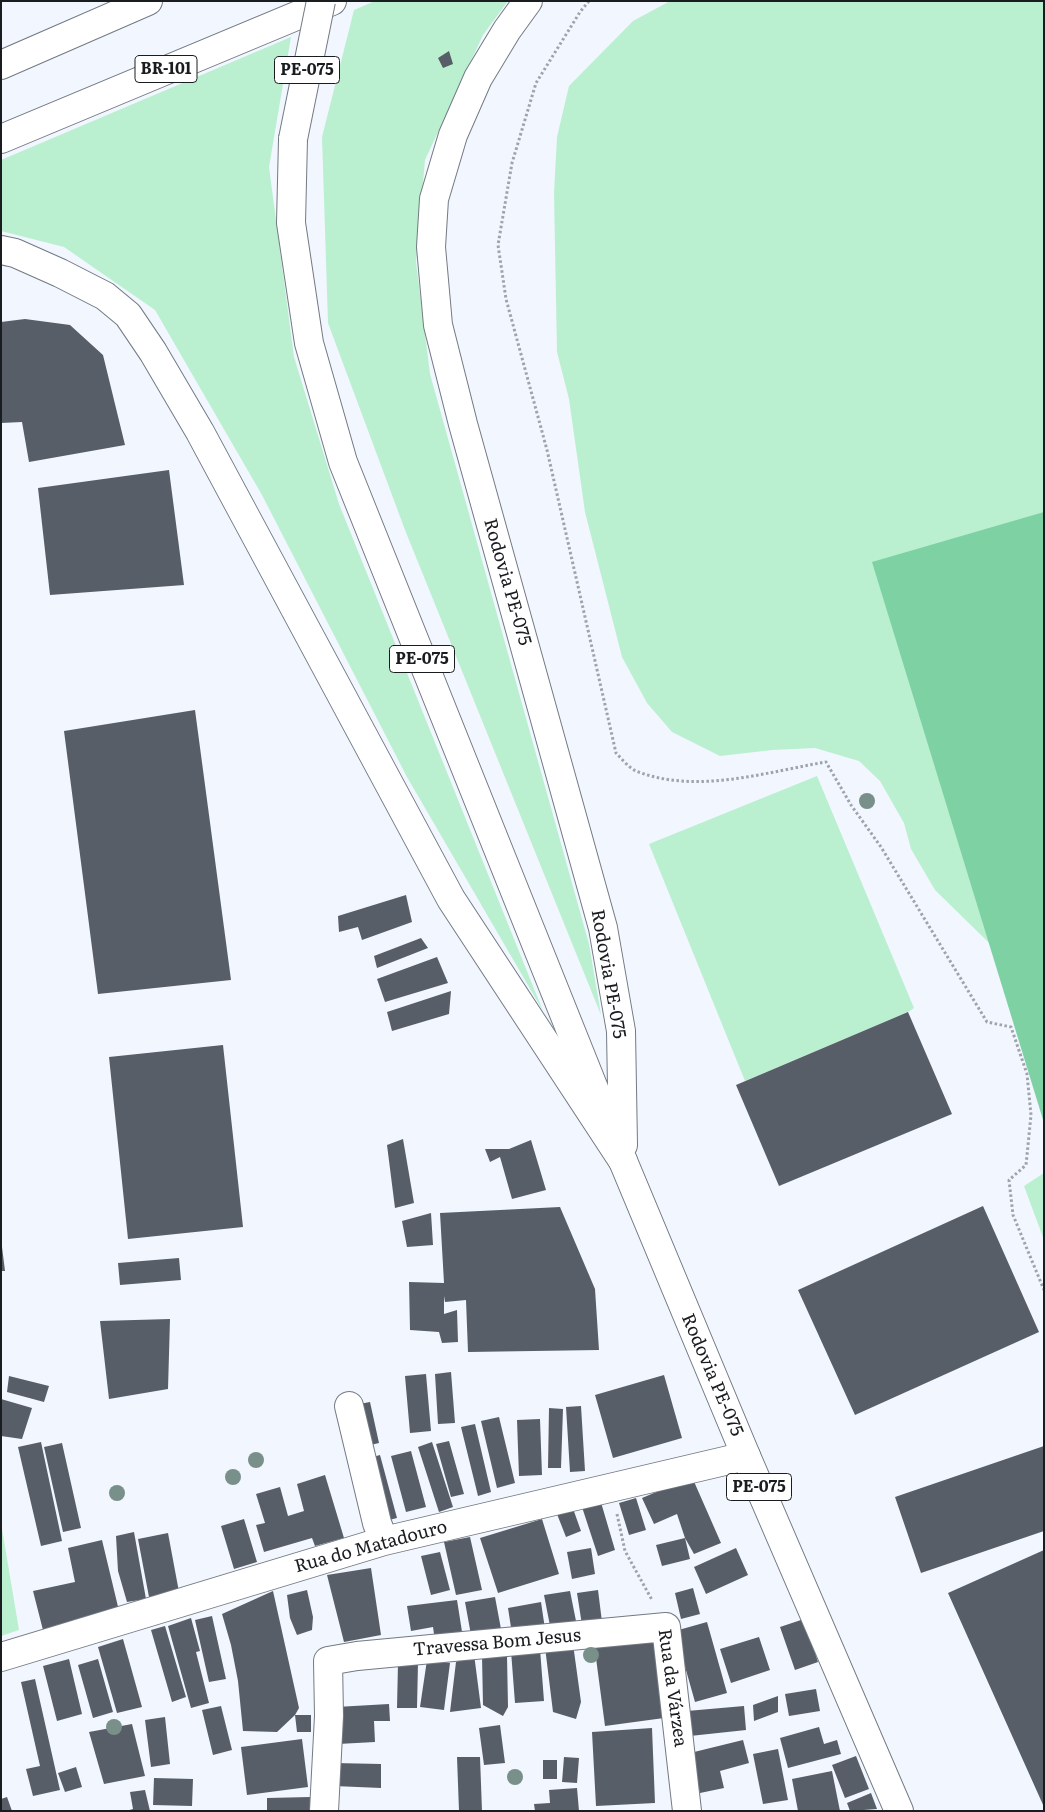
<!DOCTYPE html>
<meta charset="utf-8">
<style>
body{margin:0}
#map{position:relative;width:1045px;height:1812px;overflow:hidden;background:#f1f6ff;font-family:Literata,serif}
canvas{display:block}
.frame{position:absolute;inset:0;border:2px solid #1a1d20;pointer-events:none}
</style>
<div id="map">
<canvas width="1045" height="1812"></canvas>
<div class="frame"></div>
</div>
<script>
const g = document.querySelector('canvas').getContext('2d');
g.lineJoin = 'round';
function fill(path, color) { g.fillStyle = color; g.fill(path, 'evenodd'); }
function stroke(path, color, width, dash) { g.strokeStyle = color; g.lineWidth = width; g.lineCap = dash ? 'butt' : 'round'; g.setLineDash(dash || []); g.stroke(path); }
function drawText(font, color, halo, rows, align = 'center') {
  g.font = font + ' Literata,serif'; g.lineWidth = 5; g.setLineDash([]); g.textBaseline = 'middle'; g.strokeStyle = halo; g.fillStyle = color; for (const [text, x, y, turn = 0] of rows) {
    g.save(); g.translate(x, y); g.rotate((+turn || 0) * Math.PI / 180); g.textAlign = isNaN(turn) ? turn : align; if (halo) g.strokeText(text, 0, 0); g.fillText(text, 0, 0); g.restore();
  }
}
const green = new Path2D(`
 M 375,1 L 508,1 L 483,35 L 425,160 L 416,262 L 430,374 L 589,944 L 601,1015 L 405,530 L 328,323 L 322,137 L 354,10 Z
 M 670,1 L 1044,1 L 1044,1008 L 1027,980 L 935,890 L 911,849 L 904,823 L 880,781 L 859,761 L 815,748 L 772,750 L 720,756 L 672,732 L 647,703 L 622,657 L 585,512 L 569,399 L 557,352 L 554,193 L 557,137 L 569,86 L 633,21 Z
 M 291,37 L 269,167 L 294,357 L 339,504 L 543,1011 L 407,777 L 262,495 L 155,310 L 64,247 L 1,231 L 1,160 Z
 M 817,776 L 914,1008 L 908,1012 L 745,1081 L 649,844 Z
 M 1044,1173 L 1044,1240 L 1024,1186 Z
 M 1,1523 L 19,1630 L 1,1636 Z`);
const forest = new Path2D(`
 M 1044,512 L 1044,1123 L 872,562 Z`);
const building = new Path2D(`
 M 449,51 L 453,64 L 443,68 L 438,58 Z
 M 25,319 L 70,325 L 103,355 L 125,445 L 29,462 L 22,422 L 1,423 L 1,322 Z
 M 169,470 L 184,585 L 50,595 L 38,488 Z
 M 195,710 L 231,980 L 98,994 L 64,731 Z
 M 406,895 L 412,922 L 362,940 L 358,927 L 339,932 L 338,916 Z
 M 421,938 L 428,948 L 377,968 L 374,956 Z
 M 437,957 L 448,983 L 385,1002 L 377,979 Z
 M 451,991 L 449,1014 L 392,1031 L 387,1012 Z
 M 908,1012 L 952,1114 L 779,1186 L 736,1085 Z
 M 223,1045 L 243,1227 L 128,1239 L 109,1057 Z
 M 403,1139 L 414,1203 L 395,1208 L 387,1145 Z
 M 531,1140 L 546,1190 L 512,1199 L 500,1157 L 490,1162 L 485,1149 L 509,1149 Z
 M 983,1206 L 1039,1332 L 855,1415 L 798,1290 Z
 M 560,1207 L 595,1289 L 599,1350 L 468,1352 L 466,1300 L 445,1302 L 444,1296 L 444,1314 L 457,1310 L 458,1342 L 442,1343 L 439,1332 L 410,1330 L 409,1282 L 444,1283 L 440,1213 Z
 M 431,1213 L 433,1245 L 407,1247 L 402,1221 Z
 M 1,1247 L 2,1247 L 5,1271 L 1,1271 Z
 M 179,1258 L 181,1280 L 120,1285 L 118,1263 Z
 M 170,1319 L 168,1389 L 109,1399 L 100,1321 Z
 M 451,1372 L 455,1423 L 438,1424 L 435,1374 Z
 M 426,1374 L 431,1431 L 410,1433 L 405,1376 Z
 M 664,1375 L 682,1438 L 613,1458 L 595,1395 Z
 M 9,1376 L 49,1386 L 44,1402 L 7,1392 Z
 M 1,1399 L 32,1408 L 22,1439 L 1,1436 Z
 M 370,1402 L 379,1443 L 358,1448 L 349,1406 Z
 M 581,1406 L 585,1471 L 570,1472 L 566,1407 Z
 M 549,1408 L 563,1409 L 561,1468 L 548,1468 Z
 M 499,1417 L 515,1483 L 497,1488 L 481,1421 Z
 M 540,1419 L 542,1475 L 519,1476 L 517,1420 Z
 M 475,1424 L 491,1492 L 478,1496 L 461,1427 Z
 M 449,1441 L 464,1494 L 451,1497 L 436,1444 Z
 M 41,1442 L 62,1541 L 41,1546 L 18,1447 Z
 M 432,1442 L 453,1507 L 439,1512 L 418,1447 Z
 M 62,1443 L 81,1528 L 63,1532 L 44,1447 Z
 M 1044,1446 L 1044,1531 L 921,1573 L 895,1497 Z
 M 411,1451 L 426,1507 L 406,1512 L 391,1456 Z
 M 380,1455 L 397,1518 L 377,1523 L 362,1460 Z
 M 325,1475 L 344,1538 L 315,1546 L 312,1538 L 264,1552 L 256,1525 L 265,1523 L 256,1494 L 280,1487 L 288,1516 L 304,1511 L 297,1484 Z
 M 692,1477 L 721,1543 L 694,1554 L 685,1538 L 690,1559 L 662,1566 L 656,1545 L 685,1538 L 677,1514 L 654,1524 L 642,1498 Z
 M 636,1498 L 646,1530 L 629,1535 L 619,1503 Z
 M 600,1499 L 615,1550 L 598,1556 L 581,1504 Z
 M 571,1503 L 581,1531 L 566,1537 L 555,1509 Z
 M 244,1519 L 257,1562 L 234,1569 L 221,1526 Z
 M 542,1519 L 559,1574 L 498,1593 L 480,1538 Z
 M 134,1532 L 146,1599 L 127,1602 L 118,1571 L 116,1536 Z
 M 168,1533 L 179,1592 L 149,1597 L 138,1539 Z
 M 470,1537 L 482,1590 L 456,1595 L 444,1542 Z
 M 102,1540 L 120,1615 L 44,1634 L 33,1591 L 75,1582 L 68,1548 Z
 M 591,1548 L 595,1574 L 572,1579 L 567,1552 Z
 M 736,1548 L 748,1575 L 706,1594 L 694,1567 Z
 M 1044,1550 L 1044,1807 L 948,1593 Z
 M 440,1552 L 450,1590 L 431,1595 L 421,1556 Z
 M 371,1568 L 381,1635 L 344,1642 L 327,1575 Z
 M 693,1588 L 700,1614 L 681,1619 L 675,1593 Z
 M 307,1590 L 313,1617 L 312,1630 L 297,1635 L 290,1618 L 287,1595 Z
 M 598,1590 L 602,1622 L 582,1625 L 577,1593 Z
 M 273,1591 L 299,1708 L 295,1715 L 311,1715 L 311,1732 L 297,1732 L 295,1715 L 277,1732 L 243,1731 L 238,1681 L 231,1645 L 222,1614 Z
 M 570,1591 L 577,1626 L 551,1631 L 544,1595 Z
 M 495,1597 L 501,1629 L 471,1635 L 465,1602 Z
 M 457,1600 L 463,1638 L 435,1641 L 433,1627 L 411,1631 L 407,1606 Z
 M 541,1602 L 545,1629 L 512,1634 L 508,1608 Z
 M 212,1616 L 226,1679 L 209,1682 L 195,1620 Z
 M 191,1618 L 200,1651 L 196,1652 L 209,1703 L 191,1708 L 168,1626 Z
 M 804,1619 L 818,1662 L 795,1670 L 780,1627 Z
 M 707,1622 L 727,1693 L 695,1702 L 675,1631 Z
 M 165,1626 L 186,1697 L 172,1702 L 151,1630 Z
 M 653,1635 L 664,1718 L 605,1726 L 594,1643 Z
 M 759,1637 L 770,1670 L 731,1683 L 720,1649 Z
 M 123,1639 L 142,1707 L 117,1713 L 98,1647 Z
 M 573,1644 L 581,1702 L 576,1719 L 553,1712 L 545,1647 Z
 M 540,1649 L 544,1701 L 515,1703 L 511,1651 Z
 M 474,1654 L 481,1708 L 450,1712 L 456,1662 Z
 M 482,1656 L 507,1656 L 508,1707 L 503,1716 L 483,1705 Z
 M 69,1659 L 82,1714 L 57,1721 L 43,1666 Z
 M 98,1659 L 113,1712 L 93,1718 L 78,1665 Z
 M 427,1660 L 450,1663 L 444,1710 L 420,1707 Z
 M 398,1663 L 418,1663 L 417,1708 L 397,1708 Z
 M 35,1679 L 60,1790 L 33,1796 L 26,1769 L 40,1766 L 21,1682 Z
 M 816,1689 L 820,1711 L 789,1716 L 785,1694 Z
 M 778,1696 L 778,1712 L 754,1721 L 753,1705 Z
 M 389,1704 L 390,1721 L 374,1721 L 375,1742 L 338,1744 L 336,1707 Z
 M 221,1706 L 232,1750 L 213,1755 L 202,1710 Z
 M 744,1706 L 746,1730 L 690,1736 L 687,1711 Z
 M 165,1717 L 170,1764 L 151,1767 L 145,1720 Z
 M 132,1724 L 145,1776 L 104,1784 L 89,1732 Z
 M 500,1725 L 505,1763 L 484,1765 L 479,1728 Z
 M 819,1727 L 824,1744 L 837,1740 L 841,1754 L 788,1768 L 780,1738 Z
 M 652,1728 L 655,1803 L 596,1806 L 592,1732 Z
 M 302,1739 L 308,1787 L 247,1795 L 241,1747 Z
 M 743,1740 L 749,1763 L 720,1771 L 724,1788 L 700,1793 L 690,1753 Z
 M 778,1749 L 788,1800 L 763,1804 L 753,1754 Z
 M 856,1756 L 869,1789 L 845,1798 L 832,1765 Z
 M 457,1757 L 480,1757 L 482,1811 L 459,1811 Z
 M 564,1757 L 579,1758 L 577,1783 L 562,1782 Z
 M 543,1760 L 557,1760 L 557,1779 L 543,1779 Z
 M 334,1763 L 381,1764 L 381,1788 L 334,1786 Z
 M 76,1767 L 82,1787 L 65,1792 L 58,1773 Z
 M 832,1771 L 840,1811 L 798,1811 L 792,1779 Z
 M 154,1778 L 193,1779 L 192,1806 L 153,1805 Z
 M 577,1788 L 579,1811 L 535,1811 L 534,1804 L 550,1803 L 549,1790 Z
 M 145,1790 L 150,1811 L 126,1811 L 133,1809 L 130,1792 Z
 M 871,1793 L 877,1809 L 850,1811 L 847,1803 Z
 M 7,1797 L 12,1811 L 1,1811 L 1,1799 Z
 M 310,1797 L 311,1811 L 267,1811 L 267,1798 Z`);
const path = new Path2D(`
 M 589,1 L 580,12 L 536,83 L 512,163 L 498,245 L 506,299 L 547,450 L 616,753 C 622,759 629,768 636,771 C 697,795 765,772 826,762 L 851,805 L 881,847 L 987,1022 L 1011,1027 L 1027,1074 L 1031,1115 L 1026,1165 L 1009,1180 L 1013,1215 L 1044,1290
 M 617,1514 L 625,1551 L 652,1600`);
const street = new Path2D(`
 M 349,1406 L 377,1523 L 384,1541
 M 1,1657 L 384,1541 L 746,1456
 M 324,1811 L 329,1716 L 328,1661 L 357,1656 L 666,1627 L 687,1811`);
const primary = new Path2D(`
 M 528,1 L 507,30 L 478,78 L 453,135 L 434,199 L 431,247 L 438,325 L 463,424 L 603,928 L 621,1031 L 623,1145
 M 293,139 L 291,223 L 309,343 L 343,462 L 623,1161 L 746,1456 L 899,1811`);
const highway = new Path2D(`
 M 1,65 L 148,1
 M 1,139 L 332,1
 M 1,250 L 15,253 L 60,273 L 105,296 L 128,315 L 153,352 L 200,432 L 451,899 L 623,1161`);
const primaryBridge = new Path2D(`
 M 293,139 L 321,1`);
const trees = [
 [867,801],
 [256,1460],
 [233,1477],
 [117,1493],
 [591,1655],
 [114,1727],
 [515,1777]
];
const shields = [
 [166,69,62],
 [307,70,65],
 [422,659,65],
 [759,1487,65]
];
const shieldNames = [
 ["BR-101",166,69],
 ["PE-075",307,70],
 ["PE-075",422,659],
 ["PE-075",759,1487]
];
const streetNames = [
 ["Rodovia PE-075",507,582,74],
 ["Rodovia PE-075",608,974,80],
 ["Rodovia PE-075",712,1375,67],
 ["Rua do Matadouro",371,1547,-15],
 ["Travessa Bom Jesus",497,1643,-5],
 ["Rua da Várzea",672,1688,82]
];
fill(green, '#baf0d0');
fill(forest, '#7dd1a2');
fill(building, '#585e67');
stroke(street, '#737a83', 30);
stroke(primary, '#737a83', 30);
stroke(highway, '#737a83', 30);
stroke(path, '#9fa3aa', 3, [2.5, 2.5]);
stroke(street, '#fff', 28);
stroke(primary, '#fff', 28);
stroke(highway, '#fff', 28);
stroke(primaryBridge, '#737a83', 30, []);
stroke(primaryBridge, '#fff', 28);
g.fillStyle = '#798f89';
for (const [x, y] of trees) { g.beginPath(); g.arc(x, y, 8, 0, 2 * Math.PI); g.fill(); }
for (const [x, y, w] of shields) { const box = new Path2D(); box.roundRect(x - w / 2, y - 13.5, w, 27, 4); g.fillStyle = '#fff'; g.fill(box); stroke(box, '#1a1d20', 1); }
drawText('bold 16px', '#1a1d20', null, shieldNames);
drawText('18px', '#1a1d20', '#fff', streetNames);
</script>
